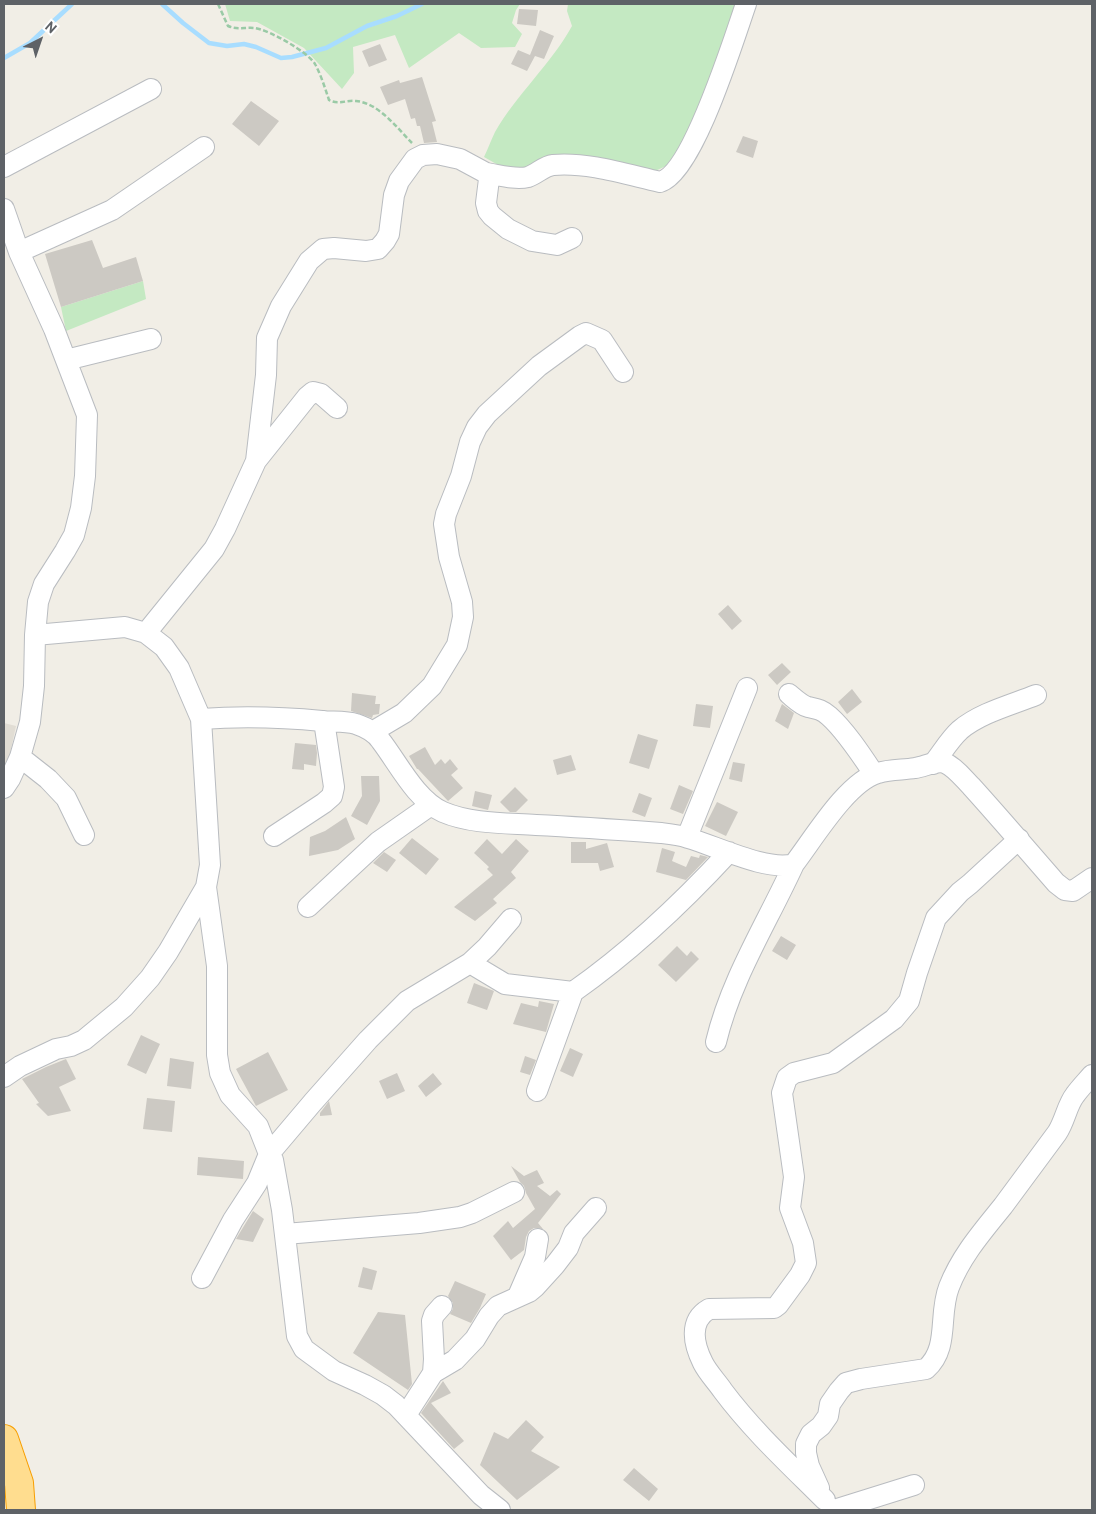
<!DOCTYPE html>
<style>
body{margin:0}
#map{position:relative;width:1096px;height:1514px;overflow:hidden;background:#f1eee6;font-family:Overpass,sans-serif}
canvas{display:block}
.frame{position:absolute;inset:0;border:5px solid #5e6267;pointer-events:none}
.north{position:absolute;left:15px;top:15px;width:50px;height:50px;-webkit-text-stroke:4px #fff;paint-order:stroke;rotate:41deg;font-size:14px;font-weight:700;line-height:20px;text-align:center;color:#5e6267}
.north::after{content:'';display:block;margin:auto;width:18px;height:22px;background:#5e6267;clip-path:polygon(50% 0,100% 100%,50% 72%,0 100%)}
</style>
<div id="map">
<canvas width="1096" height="1514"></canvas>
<div class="frame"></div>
<div class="north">N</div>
</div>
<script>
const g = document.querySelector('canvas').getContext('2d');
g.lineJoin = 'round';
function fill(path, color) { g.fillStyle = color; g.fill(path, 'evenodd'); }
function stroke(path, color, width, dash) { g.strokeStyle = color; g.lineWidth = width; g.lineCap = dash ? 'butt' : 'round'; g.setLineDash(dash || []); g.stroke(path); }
const education = new Path2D(`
 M 4,723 L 16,726 L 4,782 Z`);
const green = new Path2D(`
 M 225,4 L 520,4 L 516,10 L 512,23 L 522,34 L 515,47 L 481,48 L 459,33 L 409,68 L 395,35 L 353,47 L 354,73 L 342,89 L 304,48 L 257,22 L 230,21 Z
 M 568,4 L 735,4 L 715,68 L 684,142 L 666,166 L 640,178 L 531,167 L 507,170 L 484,157 C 488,149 491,140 495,132 C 517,94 551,64 572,26 L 567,11 Z
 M 143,281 L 146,299 L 66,331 L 61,307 Z`);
const stream = new Path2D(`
 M 162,4 L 183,23 L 209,43 L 227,46 L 244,44 L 256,47 L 281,58 L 292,57 L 326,48 L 367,26 L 397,16 L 422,4
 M 4,58 L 30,43 L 72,4`);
const building = new Path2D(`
 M 519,9 L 538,10 L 536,26 L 517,24 Z
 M 540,30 L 554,36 L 544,59 L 535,56 L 527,71 L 511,64 L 518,50 L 530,55 Z
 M 380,44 L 387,60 L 369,67 L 362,51 Z
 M 422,77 L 436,121 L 432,122 L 437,142 L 424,143 L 420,126 L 417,126 L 415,118 L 411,119 L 405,99 L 388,105 L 380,87 L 399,80 L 400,83 Z
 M 251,101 L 279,121 L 259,146 L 232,124 Z
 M 743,136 L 758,141 L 753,158 L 736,152 Z
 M 92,240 L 103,268 L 136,257 L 143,281 L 61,307 L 45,254 Z
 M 728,605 L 742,621 L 732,630 L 718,614 Z
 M 782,663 L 791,672 L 777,685 L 768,675 Z
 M 852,689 L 862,702 L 847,714 L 838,702 Z
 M 352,693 L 376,696 L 375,704 L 380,704 L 379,714 L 373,715 L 372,718 L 351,711 Z
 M 696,704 L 713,706 L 710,728 L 693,726 Z
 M 782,704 L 794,713 L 788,729 L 775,721 Z
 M 638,734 L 658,740 L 649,769 L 629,763 Z
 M 295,743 L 316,745 L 317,753 L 316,766 L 304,764 L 304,770 L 292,769 Z
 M 425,747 L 435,765 L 441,759 L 445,764 L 450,759 L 458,769 L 451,775 L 463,788 L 448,801 L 418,769 L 417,769 L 409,756 Z
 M 571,755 L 576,770 L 557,775 L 553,760 Z
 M 733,762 L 745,764 L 742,782 L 729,779 Z
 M 361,776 L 379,776 L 380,801 L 367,825 L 351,816 L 362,796 Z
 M 679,785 L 693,791 L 683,814 L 670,809 Z
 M 515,787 L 528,800 L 516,812 L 510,812 L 500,802 Z
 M 475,791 L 492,795 L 488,810 L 472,806 Z
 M 639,793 L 652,798 L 645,817 L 632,812 Z
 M 717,802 L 738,812 L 726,836 L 705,826 Z
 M 346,817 L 355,839 L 338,850 L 309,856 L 310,837 L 325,831 Z
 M 412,838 L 439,859 L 426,875 L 399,853 Z
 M 487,839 L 502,854 L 516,839 L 529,851 L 511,872 L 516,878 L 493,899 L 497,903 L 475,921 L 454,907 L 493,875 L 487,869 L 489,867 L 474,853 Z
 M 571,842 L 586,842 L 586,849 L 607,843 L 614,867 L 600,871 L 598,863 L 571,863 Z
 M 662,848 L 675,852 L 672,861 L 686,867 L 691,856 L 699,858 L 700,855 L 708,857 L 686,880 L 656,872 Z
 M 384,852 L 396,860 L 387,872 L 373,863 Z
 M 781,936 L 796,945 L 787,960 L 772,951 Z
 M 677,946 L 687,956 L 691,951 L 699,959 L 676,982 L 658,965 Z
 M 474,983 L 494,991 L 487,1010 L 467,1003 Z
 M 539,1001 L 554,1004 L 546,1032 L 513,1024 L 521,1003 L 538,1007 Z
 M 141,1035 L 160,1044 L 146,1074 L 127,1065 Z
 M 570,1048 L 583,1054 L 573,1077 L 560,1071 Z
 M 268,1052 L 288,1090 L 256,1106 L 236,1069 Z
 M 525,1056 L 536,1060 L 530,1075 L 520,1072 Z
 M 170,1058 L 194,1062 L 191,1089 L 167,1086 Z
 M 66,1059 L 76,1079 L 59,1087 L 71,1111 L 48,1116 L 36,1104 L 39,1103 L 22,1079 L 46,1067 Z
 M 397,1073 L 405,1091 L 387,1099 L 379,1081 Z
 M 433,1073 L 442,1084 L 426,1097 L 418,1086 Z
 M 147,1098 L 175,1101 L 172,1132 L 143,1129 Z
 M 329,1101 L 332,1115 L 320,1116 L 320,1113 Z
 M 198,1157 L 244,1161 L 243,1179 L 197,1175 Z
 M 511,1166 L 524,1176 L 537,1170 L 544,1183 L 537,1186 L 550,1196 L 557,1190 L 561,1194 L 538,1223 L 543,1229 L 534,1228 L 529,1231 L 526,1237 L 524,1250 L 511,1260 L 493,1236 L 508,1221 L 513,1228 L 535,1209 L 526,1193 L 524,1186 L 520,1182 Z
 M 253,1211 L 264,1219 L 253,1242 L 236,1239 Z
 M 363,1267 L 377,1271 L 372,1290 L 358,1287 Z
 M 455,1281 L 486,1294 L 480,1308 L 471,1323 L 450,1314 L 453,1309 L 453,1303 L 448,1296 Z
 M 378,1312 L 405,1315 L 412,1384 L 408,1390 L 353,1353 Z
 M 443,1381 L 451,1393 L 431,1403 L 464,1441 L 454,1449 L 421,1413 Z
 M 526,1420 L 544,1437 L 531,1451 L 560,1467 L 517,1500 L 480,1465 L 494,1432 L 508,1439 Z
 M 634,1468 L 658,1489 L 649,1501 L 623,1480 Z`);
const path = new Path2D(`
 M 218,4 L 228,26 C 238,30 245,27 255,28 C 269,30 308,52 315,64 C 321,75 325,88 329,100 C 338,105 346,100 356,101 C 379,103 397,128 412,143`);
const minor = new Path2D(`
 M 4,167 L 151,89
 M 486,173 C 499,175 515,180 528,177 C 537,174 544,166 553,165 C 588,162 625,174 660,182 C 693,173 734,38 746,4
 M 4,209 L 19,252 L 54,329 L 87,415 L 85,476 L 81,508 L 74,535 L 65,551 L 44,584 L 38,602 L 35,635 L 34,686 L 30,722 L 20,757 L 10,779 L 4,788
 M 19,252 L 112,210 L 204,147
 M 66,360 L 151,339
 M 256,461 L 307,397 L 313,392 L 321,394 L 337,408
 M 146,633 L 214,549 L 225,529 L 256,461 L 266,375 L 267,338 L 281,306 L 309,261 L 323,249 L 334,248 L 366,251 L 378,249 L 385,241 L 389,234 L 394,195 L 399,181 L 415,159 L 423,155 L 437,154 L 460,159 L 486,173 L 489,179 L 486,203 L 488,211 L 492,216 L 508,229 L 532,241 L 557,245 L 572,238
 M 789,694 C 794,698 801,705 808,707 C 817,709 821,709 829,716 C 845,730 862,756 874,774
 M 201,719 C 243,716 280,717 322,721 C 333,722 346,721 356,724 C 365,727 376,733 381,741 C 398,763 416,800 443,812 C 471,824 506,823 536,825 C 578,827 620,830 661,833 C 670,834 680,835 688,838 C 716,846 768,872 794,864 C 814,838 847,782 878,773 C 890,769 903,770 915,768 C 924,767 936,760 945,763 C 955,767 964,779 971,786 C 1000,818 1028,851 1056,883 L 1065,890 L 1073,891 L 1092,878
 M 372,732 L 404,713 L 432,686 L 457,645 L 463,617 L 462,602 L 449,557 L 444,524 L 446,514 L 461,476 L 470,442 L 477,427 L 487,414 L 539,366 L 580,336 L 586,333 L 602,340 L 623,372
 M 20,757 L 48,779 L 66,798 L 84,835
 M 933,764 C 942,753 949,740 960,730 C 980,713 1011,705 1036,695
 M 274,836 L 324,803 L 332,796 L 334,787 L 324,721
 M 687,837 L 747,688
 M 206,887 L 217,966 L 217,1055 L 220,1073 L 230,1095 L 258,1126 L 269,1154 L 273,1160 L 282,1210 L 297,1336 L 304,1349 L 334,1371 L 365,1385 L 383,1395 L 396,1405 L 481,1495 L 500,1510
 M 308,907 L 378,842 L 431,805
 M 470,963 L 505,984 L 573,992 C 630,952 682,903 729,852
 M 716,1042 C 731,979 767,923 794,864
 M 4,1077 L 20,1066 L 56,1049 L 71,1046 L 84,1040 L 124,1007 L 150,978 L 168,952 L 206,887 L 210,865 L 201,719 L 179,668 L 164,647 L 146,633 L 125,627 L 35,635
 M 537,1091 L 573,992
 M 285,1234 L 419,1223 L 460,1217 L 472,1213 L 514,1192
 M 202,1278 L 233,1220 L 257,1183 L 269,1154 L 313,1102 L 368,1040 L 407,1001 L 470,963 L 487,947 L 511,919
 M 518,1296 L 535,1257 L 538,1239
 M 433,1373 L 434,1359 L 432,1321 L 434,1315 L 442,1306
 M 406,1415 L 433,1373 L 455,1360 L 475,1339 L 489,1316 L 498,1306 L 529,1292 L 535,1287 L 555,1265 L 568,1248 L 574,1233 L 596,1208
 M 819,1488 L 809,1466 L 806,1453 L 806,1444 L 811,1434 L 821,1426 L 828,1416 L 830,1404 L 839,1391 L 846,1383 L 861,1379 L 926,1369 C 950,1348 938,1315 949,1287 C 961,1256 982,1232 1003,1206 C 1021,1182 1039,1157 1057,1133 C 1065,1121 1067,1105 1075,1095 C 1080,1088 1086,1082 1092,1075
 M 825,1500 C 790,1465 753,1431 723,1391 C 717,1382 708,1373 703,1363 C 694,1345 688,1321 709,1309 L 774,1308 L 778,1305 L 800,1275 L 806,1263 L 803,1243 L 790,1208 L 794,1177 L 782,1093 L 787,1078 L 794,1073 L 833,1063 L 894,1019 L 909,1001 L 917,973 L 936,918 L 960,892 L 970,884 L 1019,839
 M 834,1510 L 914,1485`);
const highway = new Path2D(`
 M 4,1439 L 19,1483 L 21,1510`);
fill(education, '#e1ddd4');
fill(green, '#c4e9c2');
stroke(stream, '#a8ddff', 4.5);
fill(building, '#ccc9c3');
stroke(minor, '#b9bcc0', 22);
stroke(highway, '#f79e00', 30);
stroke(path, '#9acaa6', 2.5, [5, 2.5]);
stroke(minor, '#fff', 20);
stroke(highway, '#ffdd8f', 28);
</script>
